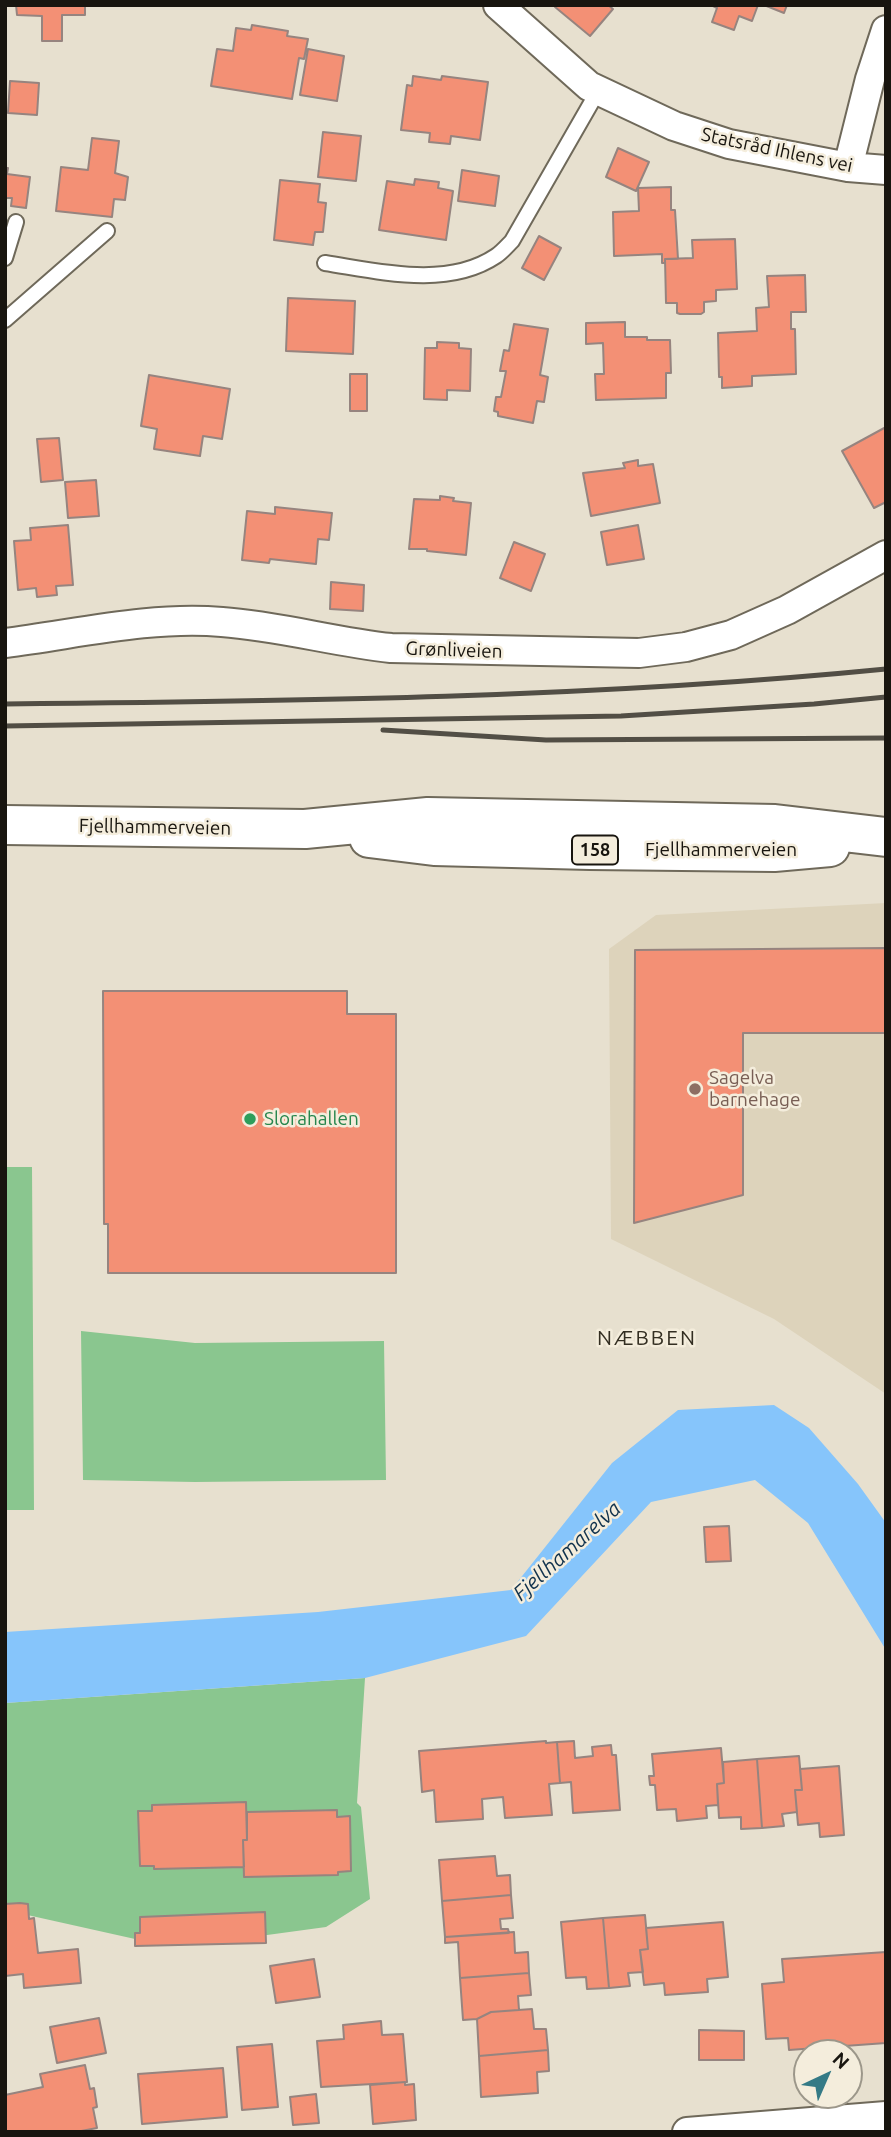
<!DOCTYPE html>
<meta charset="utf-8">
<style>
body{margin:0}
#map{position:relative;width:891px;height:2137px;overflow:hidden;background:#e7e0cf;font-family:Ubuntu,sans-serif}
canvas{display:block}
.frame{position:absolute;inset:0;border:7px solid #18150f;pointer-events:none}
.north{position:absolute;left:793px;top:2039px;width:70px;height:70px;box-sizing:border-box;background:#f4eddc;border:2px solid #9c978a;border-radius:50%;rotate:44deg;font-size:19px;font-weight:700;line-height:28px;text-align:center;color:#18150f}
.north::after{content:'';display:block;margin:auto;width:24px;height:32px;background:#347a86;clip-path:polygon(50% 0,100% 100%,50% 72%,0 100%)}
</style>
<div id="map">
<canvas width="891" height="2137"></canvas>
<div class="frame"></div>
<div class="north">N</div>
</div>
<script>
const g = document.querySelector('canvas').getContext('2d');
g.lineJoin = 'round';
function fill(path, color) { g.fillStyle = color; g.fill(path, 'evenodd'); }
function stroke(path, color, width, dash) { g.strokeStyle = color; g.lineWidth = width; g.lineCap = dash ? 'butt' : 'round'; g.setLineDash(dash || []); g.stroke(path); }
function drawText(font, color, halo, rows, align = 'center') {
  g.font = font + ' Ubuntu,sans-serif'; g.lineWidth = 5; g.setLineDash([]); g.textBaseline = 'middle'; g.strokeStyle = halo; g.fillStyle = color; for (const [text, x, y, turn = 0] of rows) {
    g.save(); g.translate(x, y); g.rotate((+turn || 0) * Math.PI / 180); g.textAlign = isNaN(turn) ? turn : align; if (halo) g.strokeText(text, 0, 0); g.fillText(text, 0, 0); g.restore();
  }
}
const built = new Path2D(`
 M 886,903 L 886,1394 L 774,1319 L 611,1239 L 609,949 L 656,915 Z`);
const green = new Path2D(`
 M 5,1167 L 32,1167 L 34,1510 L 5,1510 Z
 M 81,1331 L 195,1343 L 384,1341 L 386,1480 L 195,1482 L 83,1480 Z
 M 365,1678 L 357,1803 L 361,1807 L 370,1899 L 326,1927 L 223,1941 L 135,1939 L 5,1910 L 5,1703 Z`);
const water = new Path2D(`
 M 774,1405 L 809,1428 L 858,1484 L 886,1523 L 886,1650 L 808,1523 L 755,1480 L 651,1502 L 526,1636 L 365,1678 L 5,1703 L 5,1632 L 318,1612 L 511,1590 L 612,1463 L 678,1410 Z`);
const building = new Path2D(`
 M 16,5 L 85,5 L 85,15 L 62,15 L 62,41 L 42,41 L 42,16 L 17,15 Z
 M 557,5 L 608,5 L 613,9 L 590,36 L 555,7 Z
 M 711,5 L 758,5 L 752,21 L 739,16 L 734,30 L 712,22 L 717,8 Z
 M 764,5 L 787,5 L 784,13 Z
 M 252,25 L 288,31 L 287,36 L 308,39 L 304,59 L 299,58 L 292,99 L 211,86 L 217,49 L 233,51 L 236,28 L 251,30 Z
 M 308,49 L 344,56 L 337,101 L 300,95 Z
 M 413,76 L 441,80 L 442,76 L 488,82 L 480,140 L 451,136 L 450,144 L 429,142 L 430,133 L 401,130 L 407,85 L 412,86 Z
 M 10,81 L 39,83 L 37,115 L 8,113 Z
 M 323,132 L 361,136 L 356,181 L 318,177 Z
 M 92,138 L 119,141 L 115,173 L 128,177 L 125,200 L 114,199 L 112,217 L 56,211 L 61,167 L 88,170 Z
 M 618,148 L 649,162 L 636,191 L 606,177 Z
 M 5,168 L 8,168 L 7,174 L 30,177 L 26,208 L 11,206 L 12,198 L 5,198 Z
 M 462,170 L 499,176 L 495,206 L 458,201 Z
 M 415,179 L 439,182 L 438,188 L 453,191 L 446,240 L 379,230 L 387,181 L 414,185 Z
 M 280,180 L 320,184 L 318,202 L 326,203 L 323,232 L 315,232 L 313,245 L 274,240 Z
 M 671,187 L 671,210 L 675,210 L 678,259 L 665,259 L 665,263 L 662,263 L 662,254 L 614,256 L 613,212 L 639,211 L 638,188 Z
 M 539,236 L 561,248 L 544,280 L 522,268 Z
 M 735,239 L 737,289 L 716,290 L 716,301 L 704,302 L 704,312 L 701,314 L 680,314 L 677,313 L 677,303 L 666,303 L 665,259 L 693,258 L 692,240 Z
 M 805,275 L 806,312 L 791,312 L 791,329 L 795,329 L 796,374 L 752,376 L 752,386 L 722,388 L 722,377 L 719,377 L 718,333 L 757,331 L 756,308 L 769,307 L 767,276 Z
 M 288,298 L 355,301 L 353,354 L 286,351 Z
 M 625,322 L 625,337 L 647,337 L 647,340 L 670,340 L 671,373 L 666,373 L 666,398 L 596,400 L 595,374 L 604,374 L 603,343 L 586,344 L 586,323 Z
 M 514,324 L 548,329 L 540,375 L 548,377 L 544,402 L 537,401 L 533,423 L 498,416 L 498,412 L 494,411 L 496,397 L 501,397 L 506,371 L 500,371 L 504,350 L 509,351 Z
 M 437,342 L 459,343 L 459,348 L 471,349 L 470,391 L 447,390 L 447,400 L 424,399 L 425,348 L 437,348 Z
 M 350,374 L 367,374 L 367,411 L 350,411 Z
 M 149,375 L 230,389 L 222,439 L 203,436 L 200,456 L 154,449 L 157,429 L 141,426 Z
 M 886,427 L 886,502 L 874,508 L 842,451 Z
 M 59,438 L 63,480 L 41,482 L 37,439 Z
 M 638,460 L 638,466 L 653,464 L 660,503 L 591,516 L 583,473 L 625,468 L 623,463 Z
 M 96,480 L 99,516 L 68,518 L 65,482 Z
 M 440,496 L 454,498 L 453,501 L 471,503 L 466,555 L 427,551 L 427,549 L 409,549 L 414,499 L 440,500 Z
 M 275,507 L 332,513 L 329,540 L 318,539 L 316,564 L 270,559 L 269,563 L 242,560 L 247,511 L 275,514 Z
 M 68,525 L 73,585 L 56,586 L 57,595 L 37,597 L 36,588 L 18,590 L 14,541 L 31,540 L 30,528 Z
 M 638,525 L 644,559 L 607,565 L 601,532 Z
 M 514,542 L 545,554 L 531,591 L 500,578 Z
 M 331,582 L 364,585 L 363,611 L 330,609 Z
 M 886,948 L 886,1033 L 743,1033 L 743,1195 L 634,1223 L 635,950 Z
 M 103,991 L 347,991 L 347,1014 L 396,1014 L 396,1273 L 108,1273 L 108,1224 L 104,1224 Z
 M 729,1526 L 731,1561 L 706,1562 L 704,1527 Z
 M 546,1741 L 546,1743 L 557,1742 L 560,1783 L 549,1784 L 552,1815 L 505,1818 L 503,1797 L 482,1799 L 483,1819 L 436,1822 L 434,1790 L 422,1792 L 419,1751 Z
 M 574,1741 L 575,1758 L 593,1756 L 592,1747 L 611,1745 L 612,1755 L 616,1755 L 620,1810 L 573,1813 L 571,1782 L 560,1783 L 557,1742 Z
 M 721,1748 L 724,1783 L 717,1784 L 718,1805 L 706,1806 L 707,1818 L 677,1821 L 676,1809 L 657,1810 L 655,1785 L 650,1785 L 649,1776 L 654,1776 L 652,1754 Z
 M 799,1756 L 802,1790 L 795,1790 L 797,1812 L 782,1814 L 784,1826 L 762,1828 L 757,1759 Z
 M 757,1759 L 762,1828 L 741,1829 L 741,1817 L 719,1818 L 717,1784 L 724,1783 L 723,1762 Z
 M 839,1766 L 844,1835 L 820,1837 L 819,1823 L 798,1825 L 795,1790 L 802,1790 L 800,1769 Z
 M 246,1802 L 247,1840 L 243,1840 L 244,1867 L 154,1869 L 154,1866 L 140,1866 L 138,1811 L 152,1811 L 152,1805 Z
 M 337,1810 L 337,1817 L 350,1816 L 351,1871 L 338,1872 L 338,1875 L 244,1877 L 243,1840 L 247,1840 L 247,1812 Z
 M 495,1856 L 497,1876 L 510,1875 L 511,1895 L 442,1901 L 439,1860 Z
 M 511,1895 L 513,1918 L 500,1919 L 501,1929 L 508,1929 L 509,1933 L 445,1937 L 442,1901 Z
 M 20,1903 L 28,1904 L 29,1919 L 34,1918 L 38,1953 L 78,1949 L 81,1983 L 24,1988 L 23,1974 L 5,1976 L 5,1904 Z
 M 265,1912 L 266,1943 L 135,1946 L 135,1933 L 140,1933 L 140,1917 Z
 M 645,1915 L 648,1949 L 640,1950 L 643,1972 L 628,1973 L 630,1986 L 609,1988 L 603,1918 Z
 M 603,1918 L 609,1988 L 587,1989 L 586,1977 L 566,1978 L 561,1922 Z
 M 723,1922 L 728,1977 L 707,1979 L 708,1992 L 665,1995 L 664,1983 L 644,1985 L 640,1950 L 648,1949 L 646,1928 Z
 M 514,1932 L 515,1953 L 528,1952 L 529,1973 L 460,1978 L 458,1942 L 445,1943 L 445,1937 Z
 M 886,1952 L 886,2043 L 789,2050 L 788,2038 L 766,2039 L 762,1984 L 784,1982 L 782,1959 Z
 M 314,1959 L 320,1997 L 276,2003 L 270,1966 Z
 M 529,1973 L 531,1995 L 518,1996 L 519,2010 L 491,2012 L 477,2019 L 463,2020 L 460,1978 Z
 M 532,2009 L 534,2029 L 546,2029 L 548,2050 L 479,2056 L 477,2019 L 491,2012 Z
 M 99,2018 L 106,2053 L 57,2063 L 50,2027 Z
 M 381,2021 L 382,2035 L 403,2034 L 407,2082 L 321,2087 L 317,2041 L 344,2039 L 343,2025 Z
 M 699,2030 L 744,2031 L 744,2060 L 699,2060 Z
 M 272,2044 L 278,2107 L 242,2110 L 237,2047 Z
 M 548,2050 L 549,2071 L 537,2072 L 538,2093 L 481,2097 L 479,2056 Z
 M 85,2065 L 90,2089 L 94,2088 L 97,2107 L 93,2108 L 97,2128 L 76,2132 L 5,2132 L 5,2095 L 43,2087 L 40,2074 Z
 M 223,2068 L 227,2117 L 142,2124 L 138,2074 Z
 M 405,2082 L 405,2085 L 414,2084 L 416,2120 L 373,2124 L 370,2085 Z
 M 316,2094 L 319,2123 L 293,2125 L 290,2097 Z`);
const service = new Path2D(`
 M 5,258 L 16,222
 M 325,263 C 378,271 447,289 496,256 C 502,252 507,246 512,241 L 598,91
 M 5,320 L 107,231`);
const minor = new Path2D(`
 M 498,5 L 589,86 L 674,126 L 729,144 L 848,167 L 886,170
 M 848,167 L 870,79 L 886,30
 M 5,643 C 77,634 149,616 222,622 C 279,626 334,642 391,648 L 639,653 L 686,647 L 731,635 L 787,610 L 886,555
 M 687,2132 L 886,2116`);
const primary = new Path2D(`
 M 5,825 L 305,829 L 428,817 L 775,824 L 886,837
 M 369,838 L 434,846 L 590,850 L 774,852 L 830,847`);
const rail = new Path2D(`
 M 5,704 C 299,701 593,698 886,669
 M 5,726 L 621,716 L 814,704 L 886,697
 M 383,730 L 546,740 L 886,738`);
const markers = [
 [695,1089,7,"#8d6e63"],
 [250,1119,7,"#2e9e5b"]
];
const shields = [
 [595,850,46]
];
const shieldNames = [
 ["158",595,850]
];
const streetNames = [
 ["Statsråd Ihlens vei",777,150,12],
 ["Grønliveien",454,650,2],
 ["Fjellhammerveien",155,827,1],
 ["Fjellhammerveien",721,850]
];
const educationNames = [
 ["Sagelva",709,1078],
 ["barnehage",709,1100]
];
const leisureNames = [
 ["Slorahallen",264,1119]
];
const neighbourhoodNames = [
 ["NÆBBEN",647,1338]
];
const waterNames = [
 ["Fjellhamarelva",567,1551,-42]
];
fill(built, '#ddd3bb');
fill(green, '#8ac68f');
fill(water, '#86c5fb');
fill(building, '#f39075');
stroke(building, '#96847f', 2);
stroke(service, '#6f695a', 18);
stroke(minor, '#6f695a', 32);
stroke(primary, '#6f695a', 42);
stroke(service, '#fff', 14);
stroke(minor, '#fff', 28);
stroke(primary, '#fff', 38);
stroke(rail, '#524e45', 5);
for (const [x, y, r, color] of markers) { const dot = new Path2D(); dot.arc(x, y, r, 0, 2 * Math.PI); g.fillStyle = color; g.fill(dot); stroke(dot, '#f4eddc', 2.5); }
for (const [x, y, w] of shields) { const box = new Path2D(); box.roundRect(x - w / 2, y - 14.5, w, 29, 5); g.fillStyle = '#f4eddc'; g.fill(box); stroke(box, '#18150f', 2); }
drawText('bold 18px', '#18150f', null, shieldNames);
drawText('19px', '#18150f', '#f4eddc', streetNames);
drawText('19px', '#785e54', '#f4eddc', educationNames, 'left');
drawText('19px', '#27864d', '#f4eddc', leisureNames, 'left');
g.letterSpacing = '2px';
drawText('21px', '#332e21', '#f4eddc', neighbourhoodNames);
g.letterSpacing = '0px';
drawText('italic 21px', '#10324d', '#f4eddc', waterNames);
</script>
